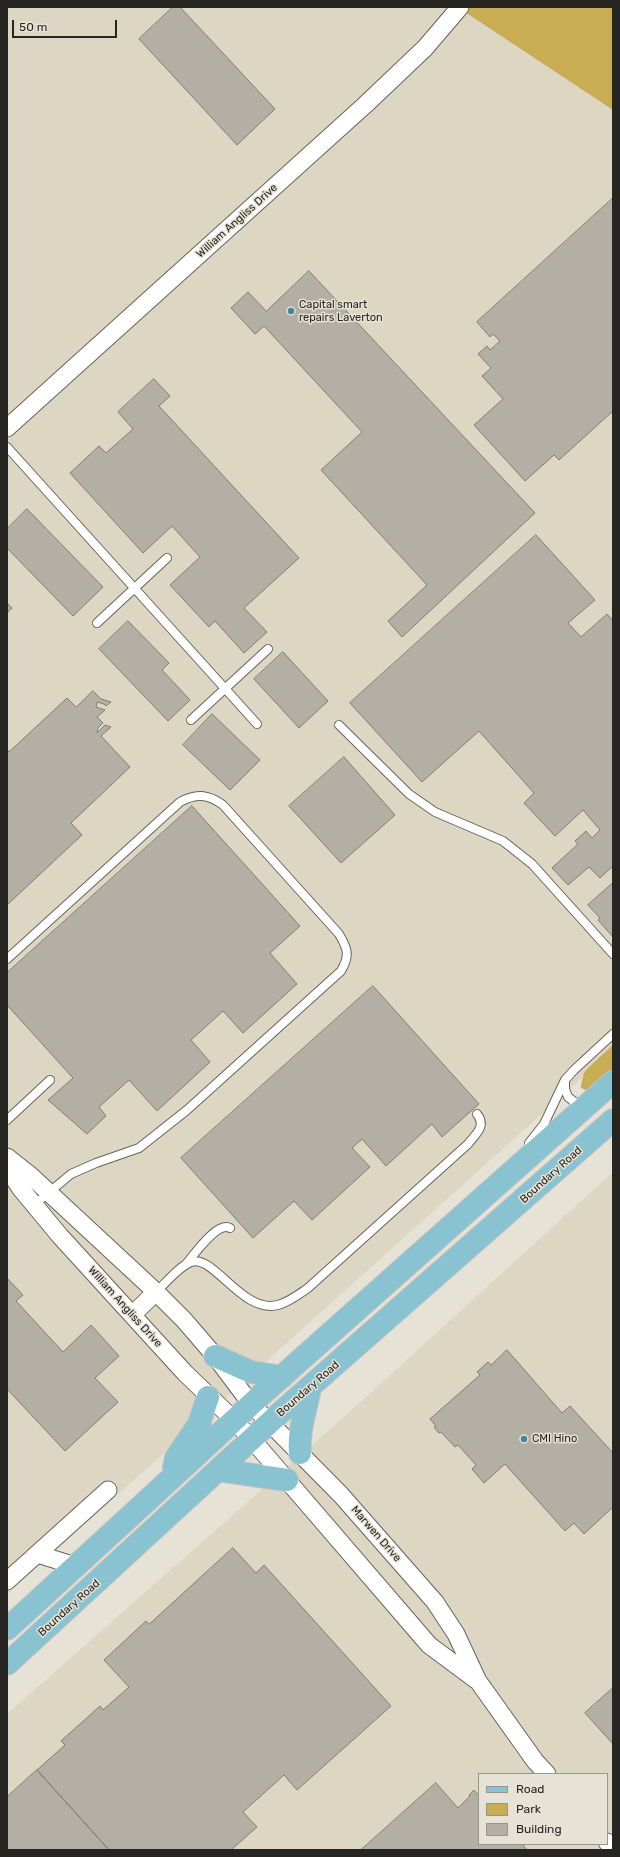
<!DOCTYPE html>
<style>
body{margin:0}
#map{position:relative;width:620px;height:1857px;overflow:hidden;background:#e6e2d6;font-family:Rubik,sans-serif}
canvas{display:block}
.frame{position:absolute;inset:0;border:8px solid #272521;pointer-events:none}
.legend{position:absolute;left:478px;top:1773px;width:130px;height:72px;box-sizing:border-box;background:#e6e2d6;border:1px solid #9a968e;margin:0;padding:5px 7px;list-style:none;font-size:12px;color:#272521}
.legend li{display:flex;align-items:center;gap:8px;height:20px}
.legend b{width:20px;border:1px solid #9a968e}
.scale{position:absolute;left:12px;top:20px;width:105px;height:18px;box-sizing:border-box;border:2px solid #272521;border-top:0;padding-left:5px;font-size:12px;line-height:14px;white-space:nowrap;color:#272521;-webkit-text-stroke:3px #e6e2d6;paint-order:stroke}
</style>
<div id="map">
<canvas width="620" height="1857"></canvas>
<div class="frame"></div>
<ul class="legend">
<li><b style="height:5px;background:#89c3d1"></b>Road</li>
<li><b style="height:11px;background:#c9ad55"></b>Park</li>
<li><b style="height:11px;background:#b3afa4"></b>Building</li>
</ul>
<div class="scale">50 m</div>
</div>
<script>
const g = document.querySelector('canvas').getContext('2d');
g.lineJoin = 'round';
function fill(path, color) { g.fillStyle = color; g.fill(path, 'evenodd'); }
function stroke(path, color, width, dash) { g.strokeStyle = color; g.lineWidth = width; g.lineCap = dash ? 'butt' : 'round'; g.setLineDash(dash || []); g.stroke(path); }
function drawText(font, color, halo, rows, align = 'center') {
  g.font = font + ' Rubik,sans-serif'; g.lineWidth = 3; g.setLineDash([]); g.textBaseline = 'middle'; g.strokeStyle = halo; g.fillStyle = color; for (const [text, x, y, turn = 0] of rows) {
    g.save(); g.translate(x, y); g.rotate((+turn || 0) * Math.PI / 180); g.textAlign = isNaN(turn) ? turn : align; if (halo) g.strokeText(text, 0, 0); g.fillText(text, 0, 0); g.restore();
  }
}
const built = new Path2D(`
 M 7,7 L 613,7 L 613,1050 L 7,1594 Z
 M 613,1172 L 613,1850 L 7,1850 L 7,1714 L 344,1417 ZM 479,1774 L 607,1774 L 607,1844 L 479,1844 Z`);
const green = new Path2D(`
 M 449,7 L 613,7 L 613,110 L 462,10 Z
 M 613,1045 L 613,1074 L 588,1091 L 581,1088 L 581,1085 L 584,1073 L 588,1068 Z`);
const building = new Path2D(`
 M 173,7 L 180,7 L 275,109 L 237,145 L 139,39 Z
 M 613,198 L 613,411 L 559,460 L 554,455 L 525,481 L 474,425 L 503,399 L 482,376 L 491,368 L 478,354 L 487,346 L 490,350 L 500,341 L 493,334 L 490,337 L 477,322 Z
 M 309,271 L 535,513 L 402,637 L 388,621 L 427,585 L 321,470 L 362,432 L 264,326 L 255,334 L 231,308 L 248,292 L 266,311 Z
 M 154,379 L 170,396 L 159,406 L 299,558 L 244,608 L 267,632 L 244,653 L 215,621 L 209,627 L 170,585 L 200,557 L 172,526 L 143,553 L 70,473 L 99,446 L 106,453 L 133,429 L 118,412 Z
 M 27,509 L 103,587 L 73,616 L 7,548 L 7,529 Z
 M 536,535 L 595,600 L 568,623 L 581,637 L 607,614 L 613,621 L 613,866 L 600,878 L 589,867 L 568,885 L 552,868 L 578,844 L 575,841 L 586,831 L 592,838 L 600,830 L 583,810 L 555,836 L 524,803 L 534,793 L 479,731 L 422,782 L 350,703 Z
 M 7,603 L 12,608 L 7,613 Z
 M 128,621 L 169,663 L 162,670 L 190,700 L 168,721 L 99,649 Z
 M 283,652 L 328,701 L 299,728 L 254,679 Z
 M 93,691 L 101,699 L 111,702 L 106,706 L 104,704 L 97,702 L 96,707 L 105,710 L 97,717 L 103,723 L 98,728 L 97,733 L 105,725 L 111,727 L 101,736 L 130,767 L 71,823 L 82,835 L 7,905 L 7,749 L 9,752 L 67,698 L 76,707 Z
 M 212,714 L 260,760 L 230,790 L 183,745 Z
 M 344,757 L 395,815 L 341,863 L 289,806 Z
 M 192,806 L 300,926 L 270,953 L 297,984 L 243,1033 L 223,1011 L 191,1040 L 210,1062 L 157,1111 L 129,1080 L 99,1107 L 106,1116 L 87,1134 L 48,1100 L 73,1078 L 7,1005 L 7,973 Z
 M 613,883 L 613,937 L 598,920 L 600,918 L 588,905 Z
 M 373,986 L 479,1104 L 442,1137 L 432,1124 L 386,1166 L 362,1139 L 352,1148 L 370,1167 L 312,1220 L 294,1201 L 253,1238 L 181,1158 Z
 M 7,1278 L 23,1295 L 16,1301 L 63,1352 L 91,1325 L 119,1356 L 95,1378 L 118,1402 L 65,1451 L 7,1389 Z
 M 507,1350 L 562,1413 L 570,1406 L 613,1453 L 613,1507 L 584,1534 L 574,1523 L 565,1531 L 505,1464 L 484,1483 L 472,1469 L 476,1465 L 458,1445 L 455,1447 L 441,1432 L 439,1433 L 434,1427 L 436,1426 L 430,1419 L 480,1375 L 477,1372 L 488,1362 L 491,1365 Z
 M 233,1548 L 256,1573 L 264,1565 L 391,1706 L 297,1790 L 284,1775 L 243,1812 L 257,1827 L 231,1850 L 109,1850 L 37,1770 L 65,1745 L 61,1741 L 100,1706 L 103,1710 L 129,1687 L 104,1660 L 146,1621 L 149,1624 Z
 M 613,1688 L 613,1744 L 585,1713 Z
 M 37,1770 L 109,1850 L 7,1850 L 7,1797 Z
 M 436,1783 L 458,1808 L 470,1796 L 469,1795 L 474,1790 L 479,1796 L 479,1844 L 522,1844 L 527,1850 L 361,1850 Z`);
const service = new Path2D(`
 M 7,447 L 257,724
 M 97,623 L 167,558
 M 191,720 L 268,649
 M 339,725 L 409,794 L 435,812 L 503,841 L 532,864 L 613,954
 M 7,959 L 180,802 C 196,793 208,794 223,805 L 339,934 C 348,949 350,956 341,971 L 187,1110 L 139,1148 L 96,1163 L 71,1174 L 34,1205
 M 582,1108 L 568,1097 L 565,1089 L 565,1080 L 574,1070 L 613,1034
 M 7,1120 L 50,1080
 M 529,1143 L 544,1124 L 565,1080
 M 186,1264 C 194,1255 217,1221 230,1228
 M 156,1292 C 166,1283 178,1267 191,1262 C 214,1254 242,1314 278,1305 C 289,1302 298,1295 308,1288 L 468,1144 C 475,1135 487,1126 477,1114`);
const minor = new Path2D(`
 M 7,428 L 365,105 L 425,48 L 460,7
 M 7,1157 L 31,1176 L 156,1292 L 184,1320 L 215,1356 L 251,1404 L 341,1495 L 435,1602 L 456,1634 L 478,1681 L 535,1761 L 547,1774
 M 7,1168 L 21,1189 L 60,1236 L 185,1373 L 235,1421 L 262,1451 L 429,1645 L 476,1680
 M 132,1315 L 156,1292
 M 37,1554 L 76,1566
 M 7,1581 L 108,1490
 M 607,1842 L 613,1849`);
const primary = new Path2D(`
 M 215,1356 L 251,1372 L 282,1377
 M 300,1453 C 298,1431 306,1409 310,1388
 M 174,1467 L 176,1458 L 199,1424 L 208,1397
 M 218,1470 L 287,1480
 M 7,1629 C 92,1551 177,1474 261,1395 L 613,1082
 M 7,1664 L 280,1413 L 613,1120`);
const markers = [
 [291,311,4,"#448798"],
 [524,1439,4,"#448798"]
];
const streetNames = [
 ["William Angliss Drive",237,221,-42],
 ["Boundary Road",551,1175,-42],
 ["William Angliss Drive",125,1307,48],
 ["Boundary Road",308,1389,-41],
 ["Marwen Drive",376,1534,49],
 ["Boundary Road",69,1608,-42]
];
const poiNames = [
 ["Capital smart",299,305],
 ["repairs Laverton",299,318],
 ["CMI Hino",532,1439]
];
fill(built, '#ddd6c3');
fill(green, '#c9ad55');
fill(building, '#b3afa4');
stroke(building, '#817e72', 1);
stroke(service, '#676459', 10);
stroke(minor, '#676459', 19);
stroke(primary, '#c3c2c1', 24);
stroke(service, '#fff', 8);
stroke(minor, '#fff', 17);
stroke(primary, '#89c3d1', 22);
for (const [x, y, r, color] of markers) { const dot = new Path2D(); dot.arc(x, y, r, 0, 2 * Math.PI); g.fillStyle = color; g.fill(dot); stroke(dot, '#e6e2d6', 1.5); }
drawText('11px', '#272521', '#e6e2d6', streetNames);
drawText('11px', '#272521', '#e6e2d6', poiNames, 'left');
</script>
